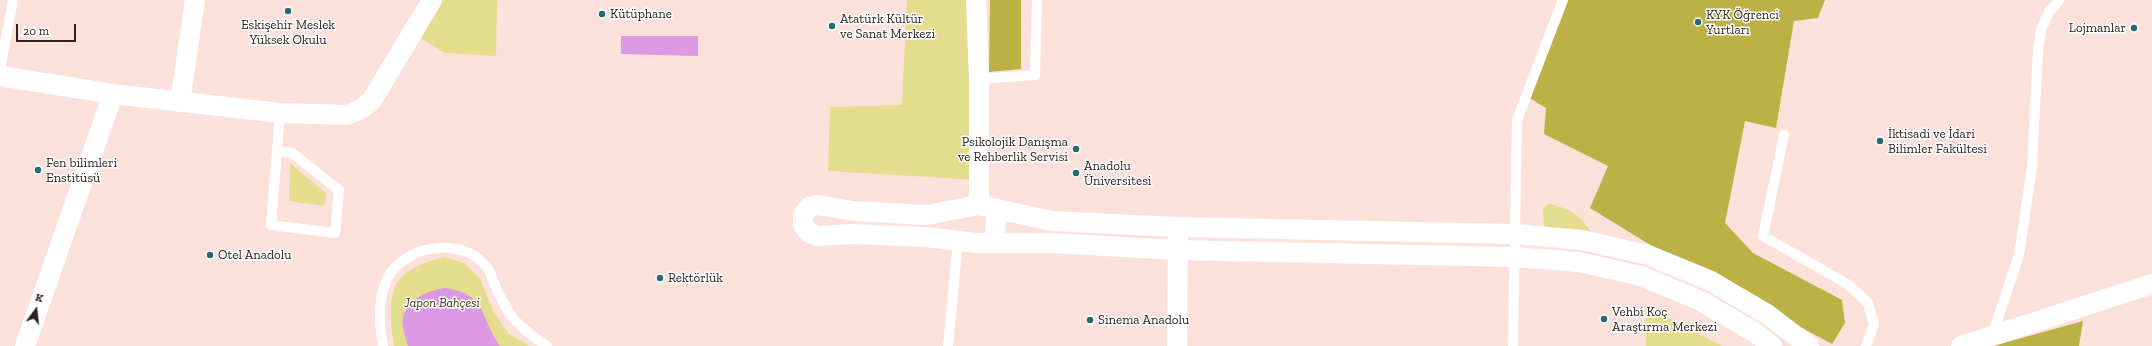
<!DOCTYPE html>
<meta charset="utf-8">
<style>
body{margin:0}
#map{position:relative;width:2152px;height:346px;overflow:hidden;background:#fce0da;font-family:"Zilla Slab",serif}
canvas{display:block}
.north{position:absolute;left:16px;top:290px;width:40px;height:40px;-webkit-text-stroke:3px #fff;paint-order:stroke;rotate:15deg;font-size:11px;font-weight:700;line-height:16px;text-align:center;color:#2f2320}
.north::after{content:'';display:block;margin:auto;width:14px;height:18px;background:#2f2320;clip-path:polygon(50% 0,100% 100%,50% 72%,0 100%)}
.scale{position:absolute;left:16px;top:24px;width:60px;height:18px;box-sizing:border-box;border:2px solid #2f2320;border-top:0;padding-left:5px;font-size:12px;line-height:14px;white-space:nowrap;color:#2f2320;-webkit-text-stroke:3px #fff;paint-order:stroke}
</style>
<div id="map">
<canvas width="2152" height="346"></canvas>
<div class="north">K</div>
<div class="scale">20 m</div>
</div>
<script>
const g = document.querySelector('canvas').getContext('2d');
g.lineJoin = 'round';
function fill(path, color) { g.fillStyle = color; g.fill(path, 'evenodd'); }
function stroke(path, color, width, dash) { g.strokeStyle = color; g.lineWidth = width; g.lineCap = dash ? 'butt' : 'round'; g.setLineDash(dash || []); g.stroke(path); }
function drawText(font, color, halo, rows, align = 'center') {
  g.font = font + ' "Zilla Slab",serif'; g.lineWidth = 3; g.setLineDash([]); g.textBaseline = 'middle'; g.strokeStyle = halo; g.fillStyle = color; for (const [text, x, y, turn = 0] of rows) {
    g.save(); g.translate(x, y); g.rotate((+turn || 0) * Math.PI / 180); g.textAlign = isNaN(turn) ? turn : align; if (halo) g.strokeText(text, 0, 0); g.fillText(text, 0, 0); g.restore();
  }
}
const green = new Path2D(`
 M 432,0 L 497,0 L 496,56 L 445,53 L 413,33 Z
 M 907,0 L 976,0 L 979,180 L 828,171 L 830,107 L 902,105 Z
 M 290,163 L 326,193 L 325,206 L 289,201 Z
 M 1548,204 C 1566,207 1583,215 1591,233 L 1547,230 L 1544,226 L 1543,209 Z
 M 445,257 L 465,264 L 480,279 L 493,310 L 508,333 L 529,346 L 394,346 C 387,292 387,271 445,257 Z
 M 1646,306 L 1722,346 L 1646,346 Z`);
const forest = new Path2D(`
 M 990,0 L 1021,0 L 1021,69 L 989,72 Z
 M 1563,0 L 1825,0 L 1818,18 L 1794,21 L 1776,128 L 1745,121 L 1725,223 L 1753,253 L 1842,300 L 1845,323 L 1832,344 L 1665,254 L 1590,208 L 1608,166 L 1544,134 L 1546,108 L 1526,96 Z
 M 2083,321 L 2079,346 L 1993,346 Z`);
const water = new Path2D(`
 M 621,36 L 698,36 L 698,56 L 621,54 Z
 M 445,288 C 488,294 480,318 500,346 L 408,346 C 406,338 401,325 403,318 C 408,299 428,290 445,288 Z`);
const service = new Path2D(`
 M 0,70 L 13,0
 M 979,79 L 1035,75 L 1037,0
 M 1784,135 L 1763,236 L 1849,285 L 1868,303 L 1874,324 L 1866,346
 M 277,151 L 292,153 L 339,190 L 335,233 L 271,225 Z
 M 277,151 L 280,113
 M 1992,336 L 2019,255 L 2032,167 L 2038,50 L 2041,30 L 2049,12 L 2059,0
 M 383,346 C 378,318 376,281 401,262 C 426,243 468,241 488,269 C 491,273 492,280 495,285 C 500,297 506,309 514,319 C 523,330 535,338 547,346
 M 948,346 L 958,241
 M 1513,346 L 1517,120 L 1563,0`);
const minor = new Path2D(`
 M 976,0 L 979,79 L 979,205
 M 0,76 L 113,94 L 280,113 L 347,115 L 361,109 L 372,100 L 432,0
 M 180,102 L 195,0
 M 995,243 L 996,209
 M 25,346 L 113,94
 M 1177,346 L 1178,237
 M 1772,346 L 1754,332 L 1699,300 L 1641,276 L 1579,262 L 1515,257 L 1177,250 L 1051,243 L 977,243 L 926,237 L 852,234 L 817,236 L 808,232 L 803,225 L 803,215 L 809,207 L 818,205 L 853,211 L 927,215 L 979,205 L 1052,221 L 1178,227 L 1516,234 L 1582,240 L 1648,255 L 1709,280 L 1767,314 L 1809,346
 M 1961,346 L 2152,284`);
const markers = [
 [288,11,4,"#226b76"],
 [602,14,4,"#226b76"],
 [1698,22,4,"#226b76"],
 [832,26,4,"#226b76"],
 [2134,28,4,"#226b76"],
 [1880,141,4,"#226b76"],
 [1076,149,4,"#226b76"],
 [38,170,4,"#226b76"],
 [1076,173,4,"#226b76"],
 [210,255,4,"#226b76"],
 [660,278,4,"#226b76"],
 [1604,319,4,"#226b76"],
 [1090,320,4,"#226b76"]
];
const poiNames = [
 ["Kütüphane",610,14],
 ["KYK Öğrenci",1706,15],
 ["Yurtları",1706,30],
 ["Atatürk Kültür",840,19],
 ["ve Sanat Merkezi",840,34],
 ["Eskişehir Meslek",288,25,"center"],
 ["Yüksek Okulu",288,40,"center"],
 ["Lojmanlar",2126,28,"right"],
 ["İktisadi ve İdari",1888,134],
 ["Bilimler Fakültesi",1888,149],
 ["Psikolojik Danışma",1068,142,"right"],
 ["ve Rehberlik Servisi",1068,157,"right"],
 ["Fen bilimleri",46,163],
 ["Enstitüsü",46,178],
 ["Anadolu",1084,166],
 ["Üniversitesi",1084,181],
 ["Otel Anadolu",218,255],
 ["Rektörlük",668,278],
 ["Vehbi Koç",1612,312],
 ["Araştırma Merkezi",1612,327],
 ["Sinema Anadolu",1098,320]
];
const parkNames = [
 ["Japon Bahçesi",442,303]
];
fill(green, '#e5dd8e');
fill(forest, '#bcb145');
fill(water, '#dd98e3');
stroke(service, '#fff', 10);
stroke(minor, '#fff', 20);
for (const [x, y, r, color] of markers) { const dot = new Path2D(); dot.arc(x, y, r, 0, 2 * Math.PI); g.fillStyle = color; g.fill(dot); stroke(dot, '#fff', 1.5); }
drawText('13px', '#2f2320', '#fff', poiNames, 'left');
drawText('italic 13px', '#3e3a0c', '#fff', parkNames);
</script>
